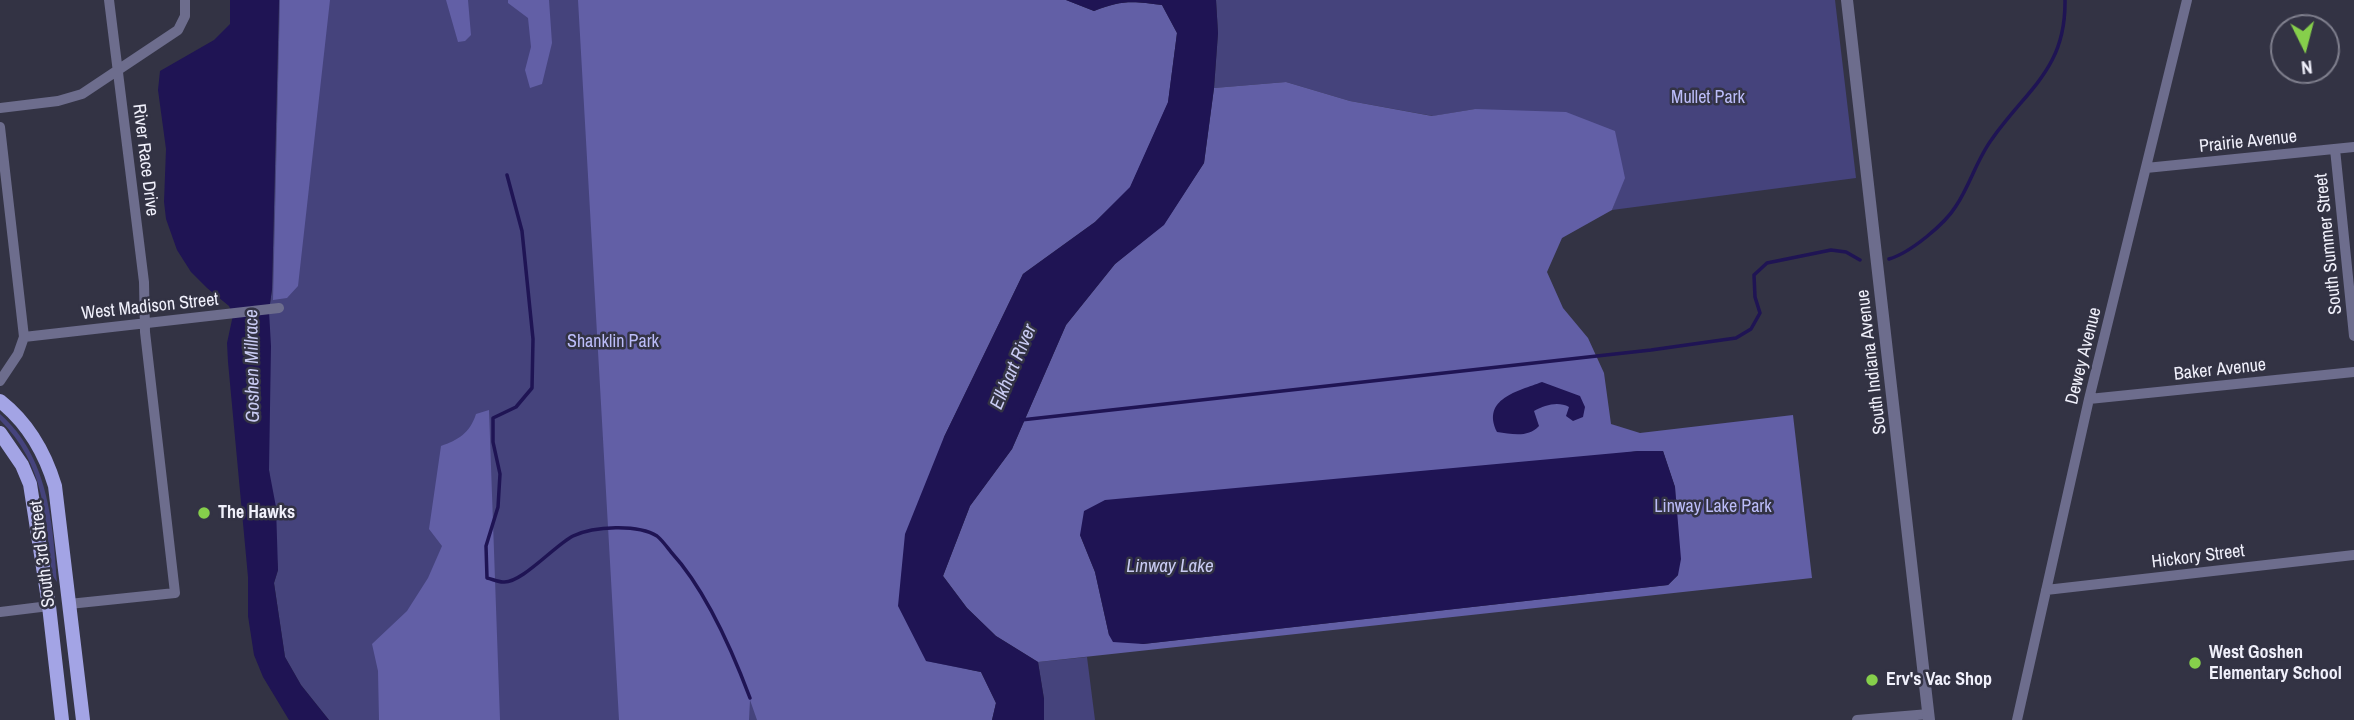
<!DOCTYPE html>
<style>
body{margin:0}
#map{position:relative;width:2354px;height:720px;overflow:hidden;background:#334;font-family:"Archivo Narrow",sans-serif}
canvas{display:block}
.north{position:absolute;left:2270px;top:14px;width:70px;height:70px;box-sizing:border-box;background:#334;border:2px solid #7f7f8d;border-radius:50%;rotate:174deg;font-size:19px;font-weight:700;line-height:28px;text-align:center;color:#f0f0fb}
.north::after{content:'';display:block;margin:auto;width:24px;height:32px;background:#86cf4b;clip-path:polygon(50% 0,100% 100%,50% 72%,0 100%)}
</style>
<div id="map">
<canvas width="2354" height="720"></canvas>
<div class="north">N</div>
</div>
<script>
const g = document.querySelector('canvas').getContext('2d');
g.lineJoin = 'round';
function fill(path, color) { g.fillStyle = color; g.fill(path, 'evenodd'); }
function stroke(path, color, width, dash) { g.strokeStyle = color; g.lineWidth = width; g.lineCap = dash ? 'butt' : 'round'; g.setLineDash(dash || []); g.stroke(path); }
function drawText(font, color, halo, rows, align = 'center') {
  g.font = font + ' "Archivo Narrow",sans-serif'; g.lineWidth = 5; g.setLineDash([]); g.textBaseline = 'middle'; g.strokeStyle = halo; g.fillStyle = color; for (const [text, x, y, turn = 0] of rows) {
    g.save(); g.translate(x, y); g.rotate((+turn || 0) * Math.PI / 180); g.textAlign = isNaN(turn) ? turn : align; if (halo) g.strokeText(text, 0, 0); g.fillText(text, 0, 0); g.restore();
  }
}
const green = new Path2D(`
 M 279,0 L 1066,0 L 905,534 L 992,720 L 329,720 L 301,685 L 285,657 L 274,583 L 278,570 L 269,470 L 269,311 L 272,289 Z
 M 1216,0 L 1835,0 L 1856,178 L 1612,210 L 1624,178 L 1475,109 L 1433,116 L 1350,101 L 1286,82 L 1214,88 L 1218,33 Z
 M 0,414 C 48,456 53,522 57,582 L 52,575 C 45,515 45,465 0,420 Z
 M 1087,657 L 1095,720 L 1044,720 L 1044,699 L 1038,662 Z`);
const forest = new Path2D(`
 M 280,0 L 330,0 L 298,286 L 287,298 L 273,300 Z
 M 446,0 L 468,0 L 471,35 L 465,41 L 458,42 Z
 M 508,0 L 549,0 L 552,43 L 542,84 L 530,88 L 525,70 L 531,47 L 528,18 L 508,3 Z
 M 578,0 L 1066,0 L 1094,11 C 1121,0 1133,1 1162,5 L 1177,33 L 1168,103 L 1130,188 L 1095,222 L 1023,274 L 944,437 L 926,661 L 981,672 L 996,703 L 992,720 L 757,720 L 750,700 L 749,720 L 619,720 Z
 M 1286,82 L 1350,101 L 1432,116 L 1475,109 L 1566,112 L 1615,131 L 1625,178 L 1612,210 L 1562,238 L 1547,272 L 1563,308 L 1588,338 L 1604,373 L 1611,424 L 1640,433 L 1793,415 L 1812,578 L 1038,662 L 996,636 L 967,608 L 943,576 L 970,506 L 1012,449 L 1066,325 L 1115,264 L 1164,224 L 1204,163 L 1214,88 ZM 1638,451 L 1663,451 L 1675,487 L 1678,575 L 1668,585 L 1143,644 L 1109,635 L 1095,572 L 1080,535 Z
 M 489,410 L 500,720 L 379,720 L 378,671 L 372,644 L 407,611 L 428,578 L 442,546 L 429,529 L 441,446 C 458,440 470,433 476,414 Z`);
const water = new Path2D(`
 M 230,0 L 279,0 L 272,289 L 269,311 L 271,346 L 269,470 L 276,507 L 278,570 L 274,583 L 285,657 L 301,685 L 329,720 L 289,720 L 263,677 L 254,655 L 248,616 L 248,577 L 228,362 L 227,343 L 233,315 L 229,306 L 207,288 L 191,272 L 177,250 L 166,219 L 164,202 L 166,149 L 158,90 L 160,71 L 214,40 L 230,24 Z
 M 1066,0 L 1216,0 L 1218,33 L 1214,88 L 1204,163 L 1164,225 L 1115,264 L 1066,325 L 1012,449 L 970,506 L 943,576 L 967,608 L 996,636 L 1038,662 L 1044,699 L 1044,720 L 992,720 L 996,703 L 981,672 L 926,661 L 898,606 L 905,534 L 944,437 L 1023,274 L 1095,222 L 1130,187 L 1168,102 L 1177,33 L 1162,5 C 1133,1 1121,0 1094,11 Z
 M 1542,382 L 1580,396 L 1585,407 L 1583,417 L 1573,421 L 1566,416 L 1569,407 C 1558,401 1545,405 1534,411 L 1539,426 C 1528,438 1512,434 1497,432 C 1481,399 1518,391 1542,382 Z
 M 1638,451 L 1663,451 L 1675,487 L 1681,559 L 1678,575 L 1668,585 L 1143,644 L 1113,642 L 1109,635 L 1095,572 L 1080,535 L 1084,511 L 1105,500 Z`);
const stream = new Path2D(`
 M 507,175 L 522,231 L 533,339 L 532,388 L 516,407 L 493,418 L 493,442 L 500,474 L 498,507 L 486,546 L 487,578 C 492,579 498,582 503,582 C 521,584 555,545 573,536 C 594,526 638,524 657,536 C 662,540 667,547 671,552 C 706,590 732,650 750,698
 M 1889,259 C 1910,253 1945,224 1956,206 C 1970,185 1977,159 1992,139 C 2027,89 2066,69 2065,0
 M 1021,420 L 1651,350 L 1736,338 L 1751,329 L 1760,313 L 1755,297 L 1754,275 L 1767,263 L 1831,250 L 1846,252 L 1860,260`);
const minor = new Path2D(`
 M 0,108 L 58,101 L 82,94 L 178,30 L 185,16 L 185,0
 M 0,127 L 24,337 L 18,354 L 0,381
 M 2335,149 L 2354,336
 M 2146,168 L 2354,147
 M 24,337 L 279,308
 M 2089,399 L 2354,372
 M 2046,590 L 2354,555
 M 69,604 L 175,593 L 145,332 L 144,282 L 109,0
 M 0,612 L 49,606
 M 1857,720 L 1929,714
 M 2017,720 L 2089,399 L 2187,0`);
const tertiary = new Path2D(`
 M 1847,0 L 1929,720`);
const primary = new Path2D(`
 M 0,401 C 28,423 45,453 55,486 L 83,720
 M 0,433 L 22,465 L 30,484 L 49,606 L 62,720`);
const markers = [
 [204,513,7,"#86cf4b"],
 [2195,663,7,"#86cf4b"],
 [1872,680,7,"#86cf4b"]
];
const parkNames = [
 ["Mullet Park",1708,98],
 ["Shanklin Park",613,342],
 ["Linway Lake Park",1713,507]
];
const streetNames = [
 ["Prairie Avenue",2248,142,-6],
 ["River Race Drive",145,160,83],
 ["South Summer Street",2329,244,-96],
 ["West Madison Street",150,307,-6],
 ["Dewey Avenue",2084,356,-76],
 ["South Indiana Avenue",1872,362,-97],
 ["Baker Avenue",2220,370,-6],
 ["South 3rd Street",43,554,-97],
 ["Hickory Street",2198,557,-7]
];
const poiNames = [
 ["The Hawks",218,513],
 ["West Goshen",2209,653],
 ["Elementary School",2209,674],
 ["Erv's Vac Shop",1886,680]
];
const waterNames = [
 ["Goshen Millrace",253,366,-91],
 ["Elkhart River",1014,367,-67],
 ["Linway Lake",1170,567]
];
fill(green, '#45437c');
fill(forest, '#625fa6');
fill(water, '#1f1454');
stroke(stream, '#1f1454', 3.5);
stroke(minor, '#6d6d8d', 10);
stroke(tertiary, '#6d6d8d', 12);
stroke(primary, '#a3a4e5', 14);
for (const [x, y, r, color] of markers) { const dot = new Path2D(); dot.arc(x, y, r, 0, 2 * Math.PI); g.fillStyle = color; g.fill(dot); stroke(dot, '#334', 2.5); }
drawText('18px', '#bcbdf9', '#334', parkNames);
drawText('18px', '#f0f0fb', '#334', streetNames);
drawText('bold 18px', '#f0f0fb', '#334', poiNames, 'left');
drawText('italic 19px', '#c9cbf3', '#334', waterNames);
</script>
